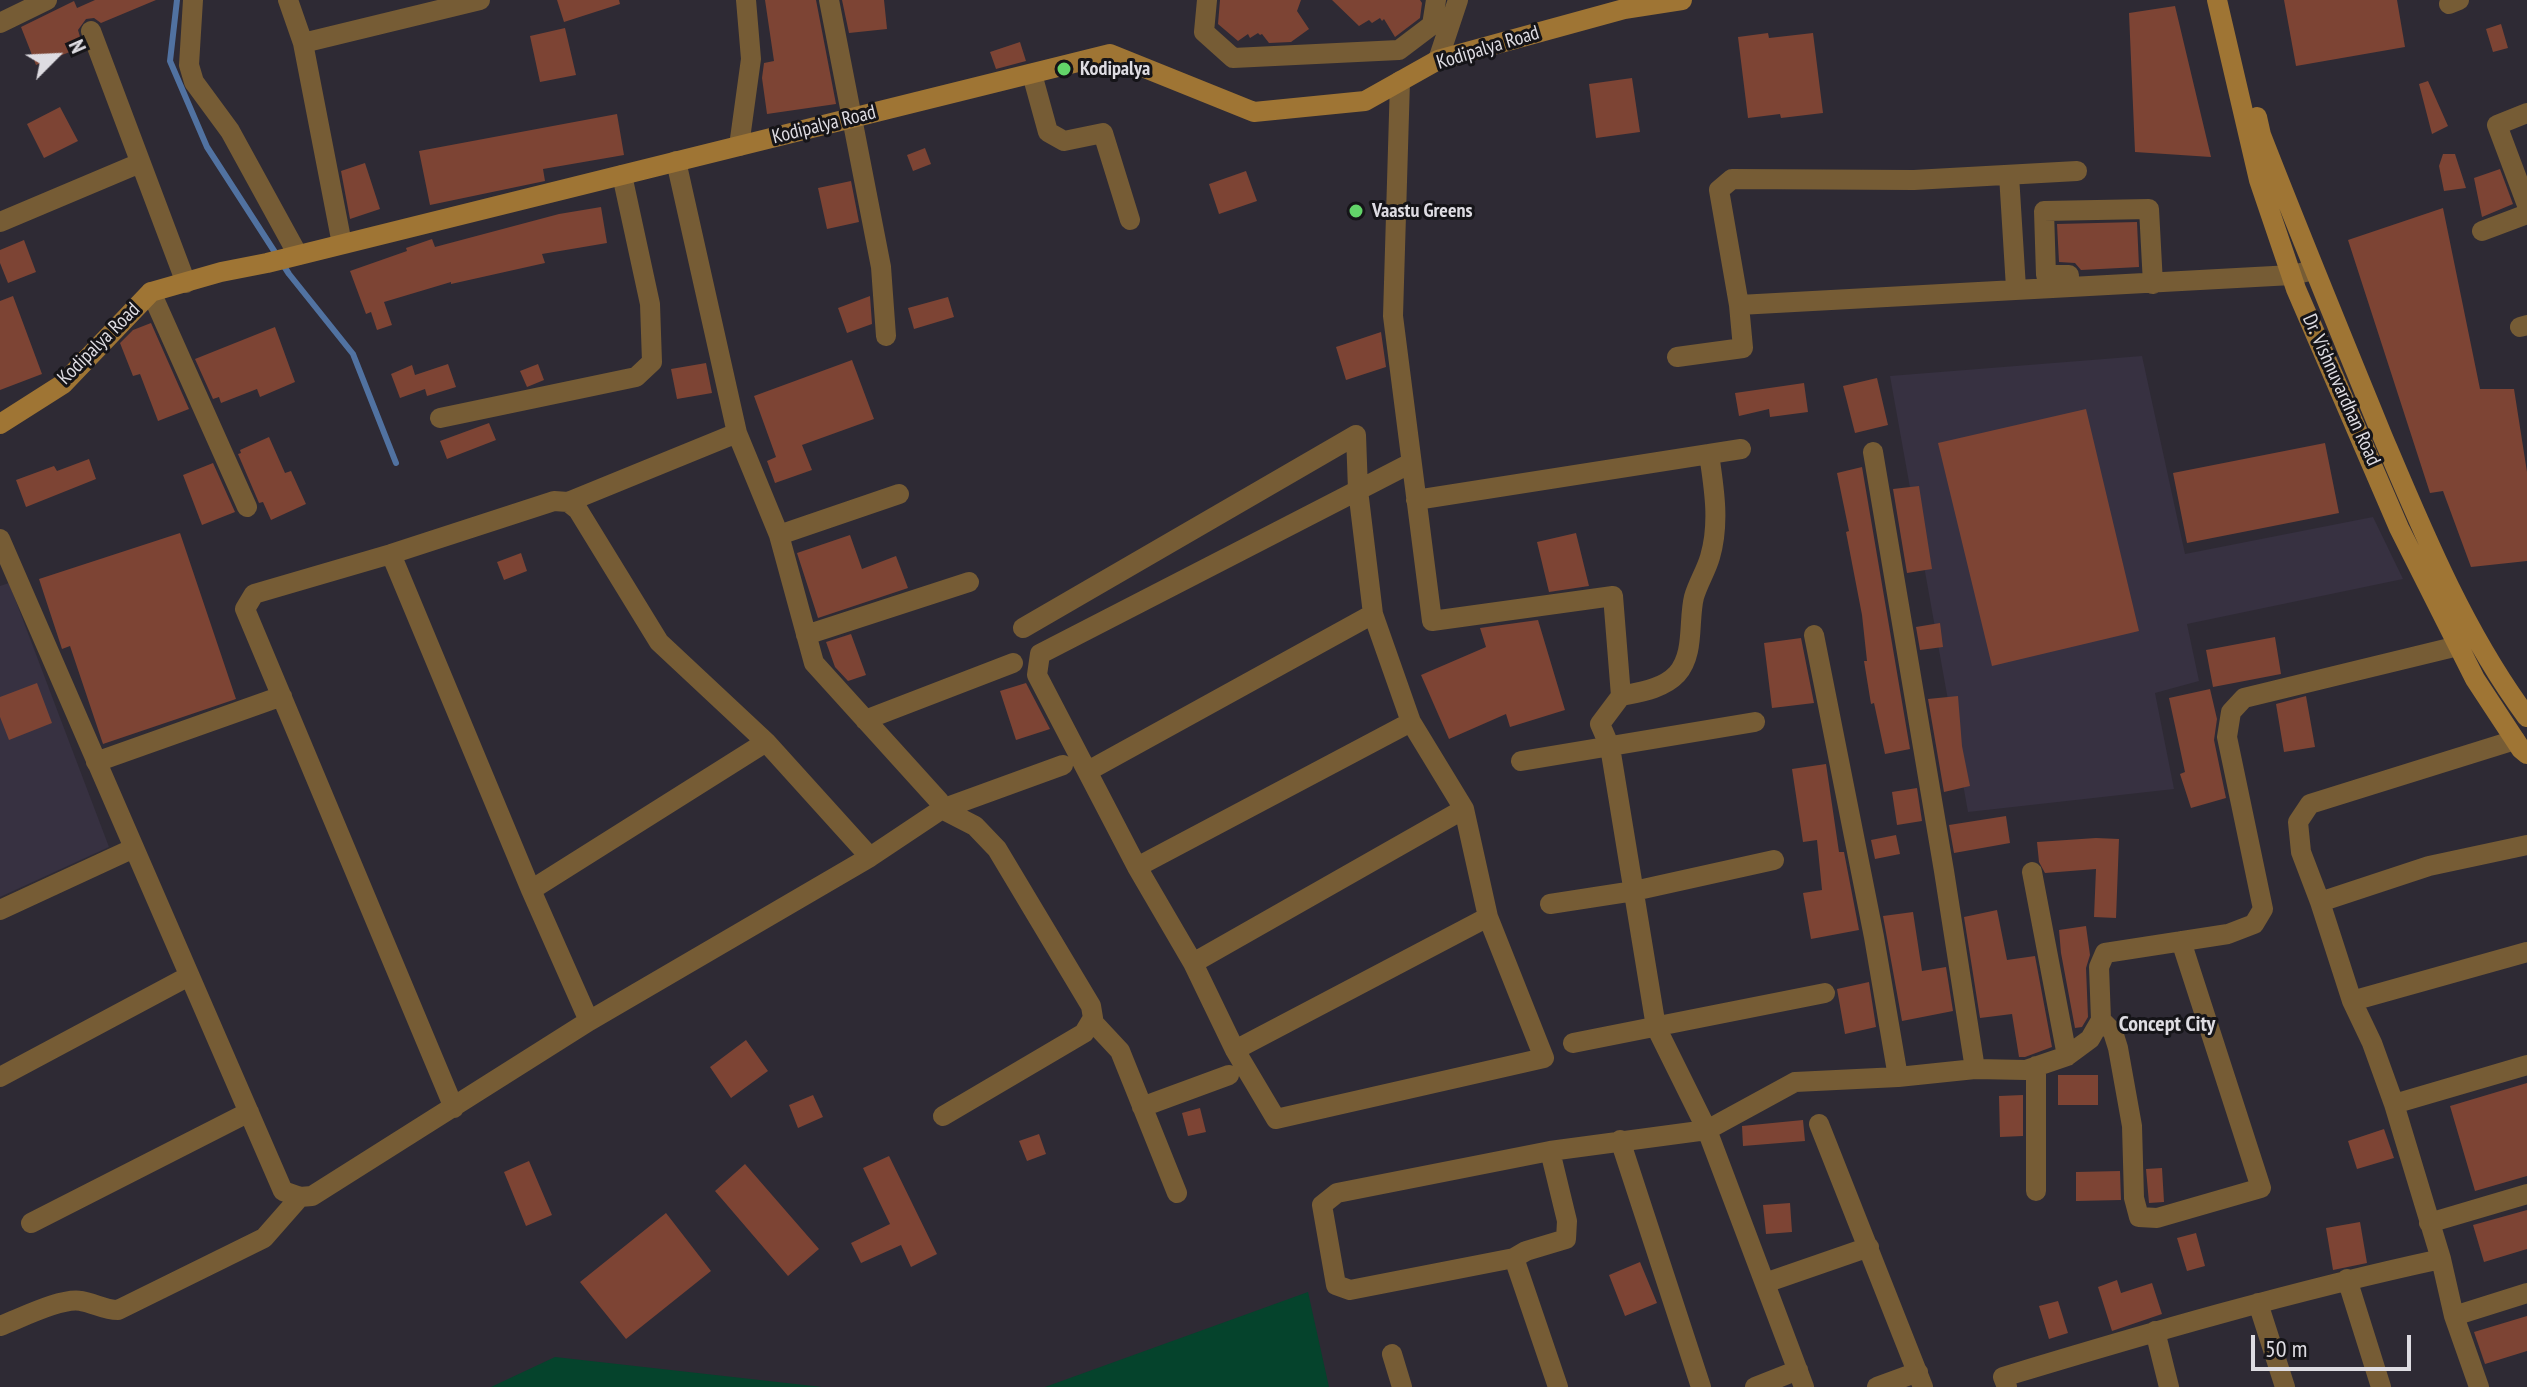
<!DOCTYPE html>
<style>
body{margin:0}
#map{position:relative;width:2527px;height:1387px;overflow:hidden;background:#2e2a34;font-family:"PT Sans Narrow",sans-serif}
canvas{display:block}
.north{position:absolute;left:16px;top:16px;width:80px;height:80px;-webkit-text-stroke:6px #151418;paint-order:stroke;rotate:66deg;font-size:22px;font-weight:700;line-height:32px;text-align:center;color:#dedce2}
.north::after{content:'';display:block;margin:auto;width:28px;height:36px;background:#dedce2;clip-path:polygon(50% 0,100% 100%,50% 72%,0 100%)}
.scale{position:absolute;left:2251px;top:1335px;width:160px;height:36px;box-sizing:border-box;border:4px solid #dedce2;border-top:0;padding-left:10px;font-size:24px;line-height:28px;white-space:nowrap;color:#dedce2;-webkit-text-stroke:6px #151418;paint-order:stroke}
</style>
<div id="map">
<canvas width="2527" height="1387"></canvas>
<div class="north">N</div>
<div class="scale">50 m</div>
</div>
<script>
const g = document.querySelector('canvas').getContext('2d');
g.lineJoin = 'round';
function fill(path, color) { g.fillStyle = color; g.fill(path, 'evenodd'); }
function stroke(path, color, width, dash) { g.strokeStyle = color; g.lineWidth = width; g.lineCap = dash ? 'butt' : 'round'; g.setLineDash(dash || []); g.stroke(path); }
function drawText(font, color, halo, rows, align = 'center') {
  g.font = font + ' "PT Sans Narrow",sans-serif'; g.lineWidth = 6; g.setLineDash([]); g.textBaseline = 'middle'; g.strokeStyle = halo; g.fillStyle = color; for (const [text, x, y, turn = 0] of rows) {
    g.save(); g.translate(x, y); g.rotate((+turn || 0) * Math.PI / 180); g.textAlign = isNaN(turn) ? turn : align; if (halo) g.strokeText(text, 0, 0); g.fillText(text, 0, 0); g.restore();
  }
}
const built = new Path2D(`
 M 2142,356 L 2185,554 L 2373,517 L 2403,579 L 2187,624 L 2199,681 L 2155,693 L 2174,789 L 1968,812 L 1890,376 Z
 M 9,583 L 109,847 L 0,897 L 0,586 Z`);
const green = new Path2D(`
 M 1308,1292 L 1329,1387 L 1045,1387 Z
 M 555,1357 L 822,1387 L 491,1387 Z`);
const stream = new Path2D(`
 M 177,0 L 170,61 L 207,147 L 289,274 L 353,354 L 396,463`);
const building = new Path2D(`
 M 95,0 L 156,0 L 101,23 L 94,18 L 86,19 L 78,30 L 83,47 L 36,65 L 21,27 L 74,1 L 77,8 Z
 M 557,0 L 619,0 L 620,4 L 564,22 Z
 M 765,0 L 816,0 L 836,104 L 767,114 L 762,78 L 764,63 L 774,61 Z
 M 842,0 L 884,0 L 887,29 L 849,33 Z
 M 1220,0 L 1301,0 L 1297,11 L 1309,29 L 1291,42 L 1269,43 L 1262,34 L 1260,35 L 1258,33 L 1250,38 L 1248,34 L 1238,41 L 1218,24 Z
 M 1332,0 L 1420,0 L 1422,3 L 1420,18 L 1395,37 L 1384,19 L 1382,21 L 1380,18 L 1372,23 L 1369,20 L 1359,26 Z
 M 2284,0 L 2397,0 L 2405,47 L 2296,66 Z
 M 2175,6 L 2211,157 L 2135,152 L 2129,13 Z
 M 2501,24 L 2508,48 L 2493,52 L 2486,29 Z
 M 565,28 L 576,75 L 540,82 L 530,36 Z
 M 1768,33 L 1769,38 L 1813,33 L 1823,113 L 1781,118 L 1780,114 L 1748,118 L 1738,37 Z
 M 1020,42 L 1026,61 L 996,69 L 990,52 Z
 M 1632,78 L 1640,132 L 1596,138 L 1589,84 Z
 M 2428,81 L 2448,126 L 2432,134 L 2419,84 Z
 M 60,107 L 78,141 L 44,158 L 27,124 Z
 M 617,114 L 624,155 L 543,169 L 545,181 L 430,205 L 419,151 Z
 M 925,148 L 931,164 L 913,171 L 907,155 Z
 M 2443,154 L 2455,154 L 2466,188 L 2444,191 L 2439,166 Z
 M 365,163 L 380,209 L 350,219 L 341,171 Z
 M 2500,169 L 2513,204 L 2482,217 L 2474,178 Z
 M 1246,171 L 1257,201 L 1219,214 L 1209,184 Z
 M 851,181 L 859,222 L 827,229 L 818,188 Z
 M 601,207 L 607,243 L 542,254 L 545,263 L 451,284 L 451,282 L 384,302 L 392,325 L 377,330 L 371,312 L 366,314 L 350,271 L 407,251 L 406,248 L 432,239 L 435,247 L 559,214 Z
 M 2443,208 L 2480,389 L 2514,389 L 2527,472 L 2527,561 L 2471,567 L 2443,491 L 2430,493 L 2348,240 Z
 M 2137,222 L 2139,267 L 2081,270 L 2075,263 L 2059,262 L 2057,224 Z
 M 24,240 L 36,272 L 8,283 L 0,263 L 0,250 Z
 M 13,296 L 42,374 L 0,390 L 0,301 Z
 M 870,296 L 872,324 L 847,333 L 838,308 Z
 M 948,297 L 954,317 L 914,329 L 908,308 Z
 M 151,323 L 189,409 L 158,421 L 140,374 L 133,376 L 120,343 L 133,330 Z
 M 275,327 L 295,382 L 260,397 L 257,389 L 221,403 L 219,397 L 213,399 L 195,359 Z
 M 1381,332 L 1386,367 L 1346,380 L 1336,347 Z
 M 852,360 L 874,419 L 802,445 L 812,470 L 775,483 L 767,461 L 776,457 L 754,396 Z
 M 706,363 L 712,393 L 677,399 L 671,369 Z
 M 448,364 L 456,387 L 427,396 L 425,389 L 400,398 L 391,374 L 412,365 L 415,375 Z
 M 538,364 L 544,380 L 527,387 L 520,371 Z
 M 1877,378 L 1888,425 L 1855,433 L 1843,386 Z
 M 1804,383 L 1808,412 L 1770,417 L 1769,409 L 1739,416 L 1735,393 Z
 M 2086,409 L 2139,631 L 1992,666 L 1938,443 Z
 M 489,423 L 496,440 L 447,459 L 440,441 Z
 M 269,437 L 285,473 L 291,471 L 306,504 L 271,520 L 263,502 L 259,503 L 238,454 L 241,453 L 240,450 Z
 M 2325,443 L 2339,513 L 2187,543 L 2173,473 Z
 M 89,459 L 96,479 L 26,507 L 16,480 L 54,466 L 57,471 Z
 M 213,463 L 235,512 L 202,525 L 183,475 Z
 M 1862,467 L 1910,749 L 1885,754 L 1874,703 L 1871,704 L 1864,661 L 1867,661 L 1862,615 L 1846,532 L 1849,531 L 1837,473 Z
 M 1919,486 L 1932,569 L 1907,573 L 1893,489 Z
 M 180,533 L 236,699 L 103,744 L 70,646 L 62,649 L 39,579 Z
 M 1576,533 L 1589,586 L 1549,592 L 1537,542 Z
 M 850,535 L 862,569 L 896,556 L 908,588 L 818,618 L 797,553 Z
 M 521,553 L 527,571 L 504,580 L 497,562 Z
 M 1538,620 L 1565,710 L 1510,727 L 1506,714 L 1449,739 L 1421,675 L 1486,647 L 1480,628 Z
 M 1940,623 L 1943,647 L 1920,650 L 1916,627 Z
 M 851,634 L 866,675 L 848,681 L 835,667 L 826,642 Z
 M 2275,637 L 2281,674 L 2213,687 L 2206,650 Z
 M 1801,638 L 1814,703 L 1772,708 L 1764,643 Z
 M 37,683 L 52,723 L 9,740 L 0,717 L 0,697 Z
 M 1026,683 L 1050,729 L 1016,740 L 1000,691 Z
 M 2210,689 L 2217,719 L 2214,740 L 2226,798 L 2191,808 L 2180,774 L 2185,772 L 2169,698 Z
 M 1958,696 L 1962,746 L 1970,786 L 1944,792 L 1928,699 Z
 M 2306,696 L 2315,747 L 2284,752 L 2276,704 Z
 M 1826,764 L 1839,852 L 1844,852 L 1859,930 L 1811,939 L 1803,893 L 1822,890 L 1817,840 L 1803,842 L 1792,769 Z
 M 1917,788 L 1922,821 L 1897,825 L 1892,792 Z
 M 2006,816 L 2010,843 L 1954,853 L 1949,825 Z
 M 1896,835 L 1900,854 L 1875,859 L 1871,840 Z
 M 2096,838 L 2119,839 L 2116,918 L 2094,917 L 2096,869 L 2045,873 L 2039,862 L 2037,842 Z
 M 1997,910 L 2007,960 L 2035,956 L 2052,1047 L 2025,1057 L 2019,1057 L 2012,1014 L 1980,1018 L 1964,917 Z
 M 1913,912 L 1922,971 L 1946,967 L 1953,1011 L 1902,1021 L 1883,916 Z
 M 2086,926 L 2090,955 L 2086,968 L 2088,1017 L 2082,1027 L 2075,1028 L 2061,953 L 2059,930 Z
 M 1869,982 L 1876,1027 L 1845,1034 L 1837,989 Z
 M 746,1040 L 768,1071 L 731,1098 L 710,1067 Z
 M 2058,1075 L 2098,1075 L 2098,1105 L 2058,1105 Z
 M 2527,1083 L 2527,1176 L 2475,1191 L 2450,1106 Z
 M 813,1095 L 823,1117 L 798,1128 L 789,1105 Z
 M 2023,1095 L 2023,1136 L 2000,1137 L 1999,1096 Z
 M 1200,1108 L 1206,1132 L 1188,1136 L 1182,1113 Z
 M 1803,1120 L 1805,1141 L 1743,1146 L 1742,1126 Z
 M 2384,1129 L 2394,1158 L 2357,1169 L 2348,1141 Z
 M 1039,1134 L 1046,1154 L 1027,1161 L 1019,1141 Z
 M 889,1156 L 937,1254 L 911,1267 L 901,1245 L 861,1263 L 851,1243 L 890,1224 L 863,1168 Z
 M 529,1161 L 552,1215 L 526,1226 L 504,1172 Z
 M 745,1164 L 819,1249 L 788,1276 L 715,1191 Z
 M 2162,1168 L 2164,1202 L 2149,1203 L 2146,1169 Z
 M 2120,1171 L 2121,1200 L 2076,1201 L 2076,1172 Z
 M 1790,1203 L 1792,1232 L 1766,1234 L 1763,1205 Z
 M 2527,1210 L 2527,1249 L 2484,1262 L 2473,1225 Z
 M 666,1213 L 711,1271 L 626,1339 L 580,1282 Z
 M 2360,1222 L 2367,1263 L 2333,1270 L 2326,1228 Z
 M 2196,1233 L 2205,1266 L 2187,1271 L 2177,1238 Z
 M 1640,1262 L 1657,1303 L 1625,1316 L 1609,1275 Z
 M 2117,1280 L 2121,1293 L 2152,1283 L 2162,1314 L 2112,1331 L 2098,1287 Z
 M 2058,1301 L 2068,1333 L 2049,1339 L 2039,1306 Z
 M 2527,1316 L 2527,1351 L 2485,1364 L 2474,1332 Z`);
const street = new Path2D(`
 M 193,0 L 189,65 L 194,82 L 230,131 L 298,255
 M 288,0 L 303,43 L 342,244
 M 829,0 L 881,267 L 886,336
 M 1207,0 L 1204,32 L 1233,58 L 1399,50 L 1432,25 L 1436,0
 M 2449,4 L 2459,0
 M 0,23 L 47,0
 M 91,31 L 186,283
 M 303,43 L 480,0
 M 1438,60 L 1458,0
 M 1032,74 L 1048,132 L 1064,141 L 1103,133 L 1130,220
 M 1400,81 L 1393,316 L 1432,621 L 1613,596 L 1621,696 L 1600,724 L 1610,747 L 1656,1027 L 1707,1130 L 1804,1387
 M 2527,113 L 2497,125 L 2527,205
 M 739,146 L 751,59 L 746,0
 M 2009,175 L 2016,288
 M 0,222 L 140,163
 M 2482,231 L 2527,214
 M 2069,275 L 2046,275 L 2044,211 L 2149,209 L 2153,284
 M 151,292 L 247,507
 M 1739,305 L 2292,275 L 2314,270
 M 2520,327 L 2527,325
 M 1677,357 L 1743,348 L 1739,305 L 1719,190 L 1732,179 L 1914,180 L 2077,171
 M 440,418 L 636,377 L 652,362 L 650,304 L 622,175
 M 1873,452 L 1944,871 L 1975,1069
 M 1416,500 L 1741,449
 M 568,502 L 737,433
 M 779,535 L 899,494
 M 0,539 L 283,1191 L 300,1197 L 312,1196 L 589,1021 L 870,857 L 942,809 L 939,801 L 814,663 L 779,535 L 737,433 L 676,161
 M 391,554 L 531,890 L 589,1021
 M 1023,628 L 1356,435 L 1358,490 L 1373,614 L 1411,722 L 1464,809 L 1488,917 L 1544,1058 L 1276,1119 L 1235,1050 L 1193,963 L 1137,867 L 1037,675 L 1040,654 L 1411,463
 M 806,635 L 969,582
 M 1814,635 L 1874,937 L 1898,1077
 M 1621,696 C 1640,692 1663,689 1677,674 C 1695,654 1688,621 1694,597 C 1698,583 1706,571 1710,557 C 1720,523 1714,488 1709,454
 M 865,720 L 1013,663
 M 1521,761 L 1755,722
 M 96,762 L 282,696
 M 1088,771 L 1373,614
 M 942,809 L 975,826 L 997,849 L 1091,1006 L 1093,1018 L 1084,1033 L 943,1116
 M 942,809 L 1063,765
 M 1137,867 L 1411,722
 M 2032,872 L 2067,1056
 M 531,890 L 766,742
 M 2320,902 L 2301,852 L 2298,822 L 2310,804 L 2515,740
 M 1550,904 L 1634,891 L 1774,860
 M 0,910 L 134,848
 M 1193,963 L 1464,809
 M 2352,1001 L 2527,952
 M 2101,1020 L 2113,1032 L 2118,1048 L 2132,1126 L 2134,1198 L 2139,1217 L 2157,1218 L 2261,1188 L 2181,941
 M 1092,1021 L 1120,1051 L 1177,1193
 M 1573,1043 L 1825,993
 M 1235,1050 L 1488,917
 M 0,1077 L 189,976
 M 2394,1104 L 2527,1065
 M 1142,1107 L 1229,1075
 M 454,1108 L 245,609 L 254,594 L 391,554 L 554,501 L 568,502 L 578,510 L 659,642 L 766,742 L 870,857
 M 1819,1124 L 1923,1387
 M 1620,1140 L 1701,1387
 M 1550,1151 L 1567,1221 L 1566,1239 L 1526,1251 L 1514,1258 L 1558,1387
 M 2036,1191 L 2036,1066
 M 31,1223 L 249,1112
 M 2429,1223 L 2527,1194
 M 1514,1258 L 1350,1290 L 1336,1285 L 1322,1205 L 1337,1193 L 1550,1151 L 1707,1130 L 1795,1082 L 1898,1077 L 1975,1069 L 2026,1070 L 2067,1056 L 2090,1039 L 2101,1020 L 2099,967 L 2105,953 L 2228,934 L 2254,924 L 2263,909 L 2227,737 L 2231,712 L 2244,698 L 2458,646
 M 2347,1279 L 2381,1387
 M 1765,1283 L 1869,1247
 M 2258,1303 L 2285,1387
 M 2454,1316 L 2527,1293
 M 0,1326 C 19,1319 62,1297 81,1301 C 94,1303 104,1310 118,1310 L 264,1238 L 300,1197
 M 2155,1331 L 2169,1387
 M 1392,1354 L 1402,1387
 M 1755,1387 L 1798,1370
 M 1877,1387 L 1918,1372
 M 2007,1387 L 2003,1377 C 2148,1333 2293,1291 2441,1259
 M 2479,1387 L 2454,1316 L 2441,1259 L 2394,1104 L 2372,1043 L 2352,1001 L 2320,902 L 2429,866 L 2527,845`);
const secondary = new Path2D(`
 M 2217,0 L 2259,180 L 2296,289 L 2399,528 L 2475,679 L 2521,749 L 2527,754
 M 2257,117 L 2261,135 C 2300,235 2341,335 2382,435 C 2423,532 2464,632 2527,717
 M 0,424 L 63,384 L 151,292 L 221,272 L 267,263 L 1110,54 L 1254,112 L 1365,101 L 1438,60 L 1624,9 L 1682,0`);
const markers = [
 [1064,69,8,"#62d469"],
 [1356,211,8,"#62d469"]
];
const streetNames = [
 ["Kodipalya Road",1488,48,-17],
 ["Kodipalya Road",824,125,-14],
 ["Kodipalya Road",99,344,-45],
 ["Dr. Vishnuvardhan Road",2341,390,66]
];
const poiNames = [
 ["Kodipalya",1080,69],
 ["Vaastu Greens",1372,211]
];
const neighbourhoodNames = [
 ["Concept City",2167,1025]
];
fill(built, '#373141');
fill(green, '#05432c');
stroke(stream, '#5172a1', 6);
fill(building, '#7d4434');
stroke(street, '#765c35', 20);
stroke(secondary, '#9f7534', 20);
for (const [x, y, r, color] of markers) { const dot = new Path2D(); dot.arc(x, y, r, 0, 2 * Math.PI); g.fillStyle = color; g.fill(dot); stroke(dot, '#151418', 3); }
drawText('20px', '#dedce2', '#151418', streetNames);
drawText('bold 20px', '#dedce2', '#151418', poiNames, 'left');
drawText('bold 22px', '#dedce2', '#151418', neighbourhoodNames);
</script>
